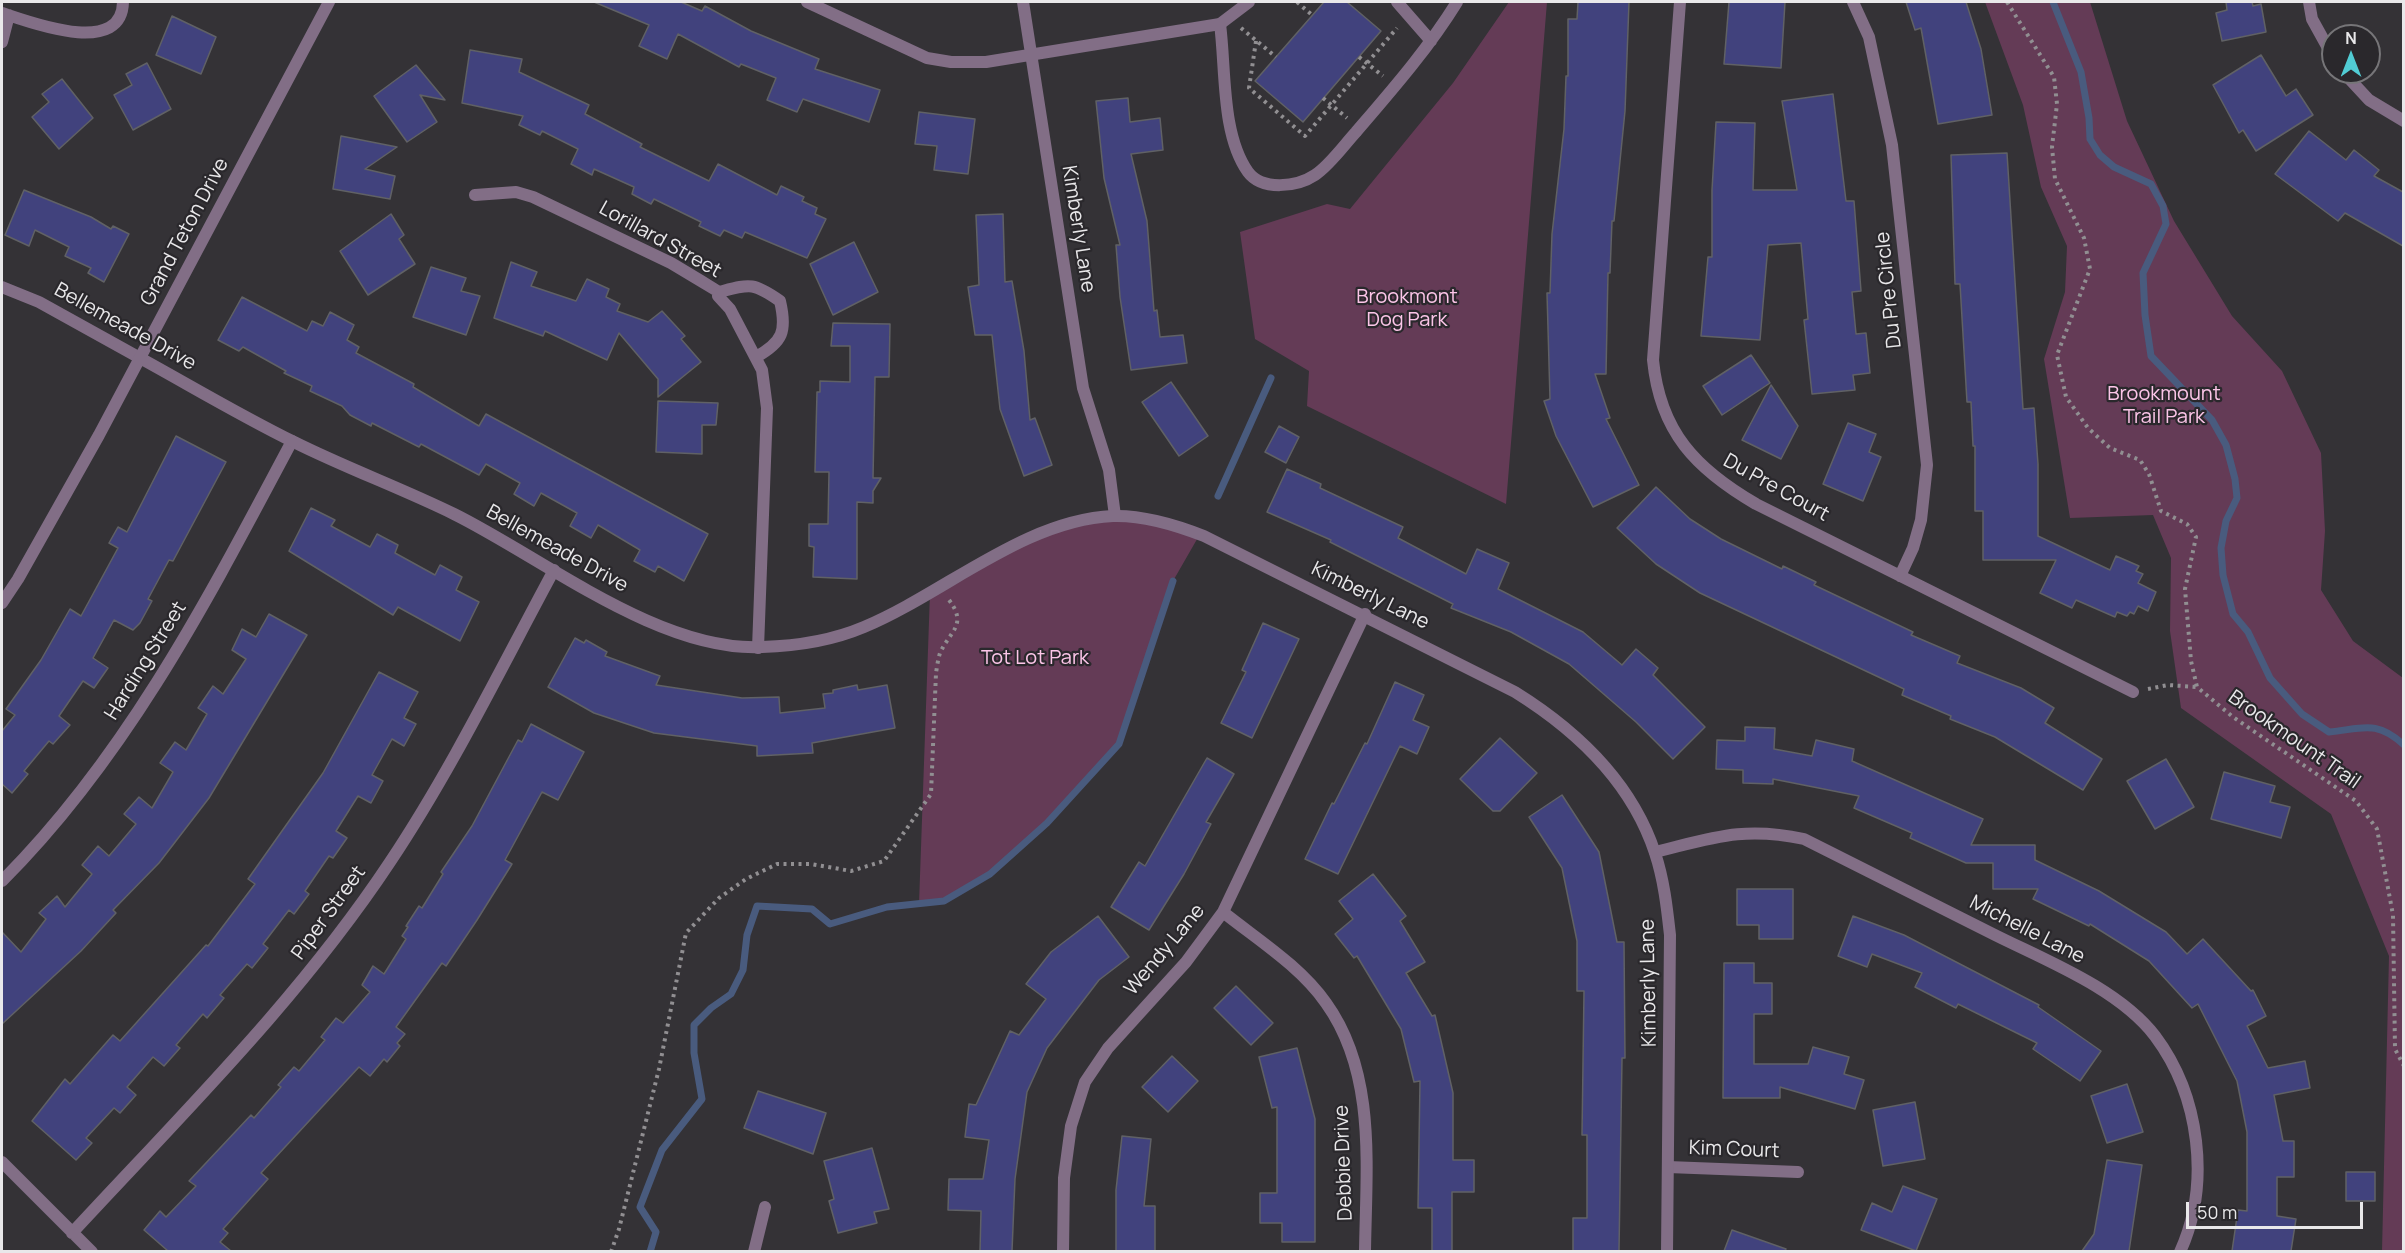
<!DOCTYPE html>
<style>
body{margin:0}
#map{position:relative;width:2405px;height:1253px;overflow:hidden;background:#343236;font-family:Manrope,sans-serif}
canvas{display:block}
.frame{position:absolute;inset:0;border:3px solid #e9e8ea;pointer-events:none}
.north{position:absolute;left:2321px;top:24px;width:60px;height:60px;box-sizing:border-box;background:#2a282c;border:2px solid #767578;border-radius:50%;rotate:0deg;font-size:16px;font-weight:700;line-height:24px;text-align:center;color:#e9e8ea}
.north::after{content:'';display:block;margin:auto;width:21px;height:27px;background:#51ccd4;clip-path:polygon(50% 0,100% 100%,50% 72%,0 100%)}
.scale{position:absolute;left:2186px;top:1202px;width:177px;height:27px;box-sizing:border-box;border:3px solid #e9e8ea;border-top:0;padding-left:8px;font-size:18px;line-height:21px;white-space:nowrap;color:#e9e8ea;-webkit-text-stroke:4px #2a282c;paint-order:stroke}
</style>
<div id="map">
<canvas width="2405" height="1253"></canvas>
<div class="frame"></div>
<div class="north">N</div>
<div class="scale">50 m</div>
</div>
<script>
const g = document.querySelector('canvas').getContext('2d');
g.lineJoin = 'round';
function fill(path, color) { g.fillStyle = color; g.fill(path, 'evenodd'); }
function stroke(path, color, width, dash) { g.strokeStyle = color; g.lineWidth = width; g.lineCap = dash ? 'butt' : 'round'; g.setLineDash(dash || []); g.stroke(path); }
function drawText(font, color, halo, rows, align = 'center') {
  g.font = font + ' Manrope,sans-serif'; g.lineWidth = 4.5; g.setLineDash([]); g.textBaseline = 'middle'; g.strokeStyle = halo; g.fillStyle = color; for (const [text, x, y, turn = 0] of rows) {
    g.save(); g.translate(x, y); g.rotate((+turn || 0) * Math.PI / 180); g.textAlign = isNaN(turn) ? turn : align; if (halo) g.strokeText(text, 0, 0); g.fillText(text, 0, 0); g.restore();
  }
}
const green = new Path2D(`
 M 1509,2 L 1547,2 L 1506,504 L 1307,406 L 1309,371 L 1255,339 L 1240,232 L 1327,204 L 1350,209 L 1453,83 Z
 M 1985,2 L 2090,2 L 2127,121 L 2174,221 L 2232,316 L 2282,371 L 2321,453 L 2325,531 L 2321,590 L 2353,641 L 2403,678 L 2403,1251 L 2382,1251 L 2389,956 L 2331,814 L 2181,708 L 2170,631 L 2171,558 L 2153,515 L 2070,518 L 2044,359 L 2065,292 L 2067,246 L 2041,187 L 2023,105 Z
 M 1115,516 L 1200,534 L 1173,581 L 1119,744 L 1047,823 L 990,874 L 944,901 L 919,904 L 930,593 L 1025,540 Z`);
const stream = new Path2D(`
 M 2053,2 L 2081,72 L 2089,118 L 2090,139 L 2100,155 L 2114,167 L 2151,184 L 2163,206 L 2166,224 L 2143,273 L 2145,315 L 2151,356 L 2212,420 L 2226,445 L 2235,479 L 2237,498 L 2226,521 L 2221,548 L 2223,575 L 2233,614 L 2248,632 L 2270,678 L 2302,714 L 2329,732 C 2362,729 2376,719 2404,745
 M 1218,496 L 1271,378
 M 650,1252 L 656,1232 L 640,1207 L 662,1150 L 702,1099 L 694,1053 L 694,1025 L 711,1008 L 731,994 L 743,970 L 747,935 L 757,906 L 812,909 L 830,924 L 887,907 L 944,901 L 990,874 L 1047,823 L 1119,744 L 1173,581`);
const building = new Path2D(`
 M 594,2 L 681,2 L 702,11 L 705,6 L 751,31 L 819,59 L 815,69 L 880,90 L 869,122 L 803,99 L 797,112 L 767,100 L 776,78 L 741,64 L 739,67 L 678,34 L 667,59 L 639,46 L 649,25 Z
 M 1324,2 L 1347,2 L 1381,31 L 1303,122 L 1255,81 Z
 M 1578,2 L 1629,2 L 1625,111 L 1614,221 L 1612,221 L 1610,273 L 1608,273 L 1606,374 L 1595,374 L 1610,418 L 1606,419 L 1639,485 L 1593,507 L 1556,436 L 1544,401 L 1550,399 L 1547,293 L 1550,293 L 1552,234 L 1564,129 L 1566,76 L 1568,76 L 1568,19 L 1577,19 Z
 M 1729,2 L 1785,2 L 1781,68 L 1724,64 Z
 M 1906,2 L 1966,2 L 1981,49 L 1992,115 L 1938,124 L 1921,28 L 1915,30 Z
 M 2226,2 L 2252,2 L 2253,6 L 2261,4 L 2266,32 L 2222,41 L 2216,13 L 2227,10 Z
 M 172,16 L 216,37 L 201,74 L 156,55 Z
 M 470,50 L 522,59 L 519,72 L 589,105 L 585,114 L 642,144 L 640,147 L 709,181 L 718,164 L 777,195 L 781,186 L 804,197 L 802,201 L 817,208 L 815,214 L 826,219 L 807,258 L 745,232 L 742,238 L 724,230 L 720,236 L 699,226 L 701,222 L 654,199 L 651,204 L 632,194 L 634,187 L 594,169 L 592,175 L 571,164 L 578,149 L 542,131 L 540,135 L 519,125 L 523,116 L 462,103 Z
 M 2261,55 L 2286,96 L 2296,89 L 2313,115 L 2256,151 L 2243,130 L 2239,133 L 2213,85 Z
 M 147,63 L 171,109 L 133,130 L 114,95 L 132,85 L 126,74 Z
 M 416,65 L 445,100 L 420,95 L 437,122 L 407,142 L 374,96 Z
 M 62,79 L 93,118 L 59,149 L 32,117 L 49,102 L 42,94 Z
 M 1833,94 L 1846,201 L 1854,201 L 1861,291 L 1852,292 L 1856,334 L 1866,333 L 1870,373 L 1853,375 L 1855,390 L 1812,394 L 1804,320 L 1808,319 L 1801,243 L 1768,245 L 1760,340 L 1701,336 L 1708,257 L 1712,257 L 1712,190 L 1716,122 L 1755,123 L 1753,190 L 1797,190 L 1782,101 Z
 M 1128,98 L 1130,122 L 1160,118 L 1163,150 L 1131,154 L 1147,221 L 1154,311 L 1157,310 L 1160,337 L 1183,335 L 1187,363 L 1131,370 L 1120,297 L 1116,245 L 1120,245 L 1104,178 L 1096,101 Z
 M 919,112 L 975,119 L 968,174 L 934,170 L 937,146 L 915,144 Z
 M 2309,131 L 2346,160 L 2354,150 L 2379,170 L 2374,176 L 2403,192 L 2403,246 L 2345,213 L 2338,221 L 2275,174 Z
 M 341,136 L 397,147 L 365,169 L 395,176 L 390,199 L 333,189 Z
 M 2007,153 L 2023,409 L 2034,408 L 2038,464 L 2038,536 L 2110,570 L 2116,556 L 2139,566 L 2136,571 L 2143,574 L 2138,583 L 2156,592 L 2148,611 L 2138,606 L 2134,614 L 2130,612 L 2127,616 L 2117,612 L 2115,617 L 2076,600 L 2072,608 L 2040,593 L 2056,560 L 1983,560 L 1983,511 L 1975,511 L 1975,446 L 1973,446 L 1971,402 L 1967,402 L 1960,284 L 1955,284 L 1951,155 Z
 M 24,190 L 91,217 L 111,229 L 113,226 L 129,234 L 104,282 L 88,273 L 91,268 L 65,256 L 69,247 L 35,230 L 29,246 L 5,235 Z
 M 391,214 L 404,235 L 399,239 L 415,264 L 368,295 L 340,251 Z
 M 1003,214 L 1005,282 L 1012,281 L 1024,351 L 1030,420 L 1035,418 L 1052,465 L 1024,476 L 1000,409 L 992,335 L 975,335 L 968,287 L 979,285 L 976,215 Z
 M 854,242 L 878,292 L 833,315 L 810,264 Z
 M 511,262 L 537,272 L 531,286 L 576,301 L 587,279 L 609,289 L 606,297 L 620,304 L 617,311 L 648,322 L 662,311 L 685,336 L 681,339 L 701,362 L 658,397 L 658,379 L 619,333 L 607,360 L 545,331 L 543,336 L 494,318 Z
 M 431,267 L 466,278 L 461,291 L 480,296 L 466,335 L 413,317 Z
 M 242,297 L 307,331 L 312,321 L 323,326 L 330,312 L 354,325 L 347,340 L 359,347 L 356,353 L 414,384 L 413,387 L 479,426 L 486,414 L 708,534 L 684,581 L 658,566 L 655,572 L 634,561 L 640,550 L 598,525 L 591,538 L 570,526 L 577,513 L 541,493 L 534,506 L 514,494 L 520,483 L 486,464 L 479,475 L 421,444 L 419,447 L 372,423 L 371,426 L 350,415 L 342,406 L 310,391 L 312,386 L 284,373 L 286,371 L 243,347 L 239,351 L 218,340 Z
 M 833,323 L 890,324 L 889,377 L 875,377 L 873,478 L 881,478 L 873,491 L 873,503 L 857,502 L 857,579 L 813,577 L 814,547 L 809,546 L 809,524 L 828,524 L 829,472 L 815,472 L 817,392 L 820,392 L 820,381 L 850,382 L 850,346 L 831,346 Z
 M 1751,355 L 1770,383 L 1722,415 L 1703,386 Z
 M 1171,382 L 1208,436 L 1179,456 L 1142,402 Z
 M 1771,385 L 1798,426 L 1781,459 L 1742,440 Z
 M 658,401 L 718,403 L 716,425 L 702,425 L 702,454 L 656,452 Z
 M 1848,423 L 1876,434 L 1869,452 L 1881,457 L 1863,501 L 1823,484 Z
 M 1279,426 L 1299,437 L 1286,463 L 1265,452 Z
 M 176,436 L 226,462 L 173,561 L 169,560 L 148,599 L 152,601 L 140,623 L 133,630 L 114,620 L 93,658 L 108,668 L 94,688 L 83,681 L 59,716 L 70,725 L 53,744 L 49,741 L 24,771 L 28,774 L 12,793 L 2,784 L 2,731 L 15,715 L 6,709 L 41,660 L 70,609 L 81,616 L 118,548 L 109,543 L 118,527 L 127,532 Z
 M 1287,469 L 1321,484 L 1320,488 L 1403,527 L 1398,538 L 1466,574 L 1477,549 L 1509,563 L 1498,589 L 1583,632 L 1622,665 L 1636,649 L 1658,668 L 1653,675 L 1705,727 L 1673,759 L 1636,722 L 1569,664 L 1511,632 L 1451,608 L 1453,604 L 1330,542 L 1331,540 L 1267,512 Z
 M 1656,487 L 1690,519 L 1721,539 L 1782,569 L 1783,566 L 1816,582 L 1814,585 L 1913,632 L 1911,635 L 1960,656 L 1957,663 L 2021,688 L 2054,708 L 2045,723 L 2102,759 L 2083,790 L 1995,737 L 1950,719 L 1951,716 L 1902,695 L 1904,689 L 1700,593 L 1656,564 L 1617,528 Z
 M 311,508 L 335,520 L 331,526 L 370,547 L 377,534 L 398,545 L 395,553 L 435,575 L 440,565 L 462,577 L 456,590 L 479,602 L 460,641 L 398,607 L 393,615 L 289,551 Z
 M 269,614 L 307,635 L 209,798 L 159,863 L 113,910 L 116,913 L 81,951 L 2,1024 L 2,932 L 21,952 L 46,919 L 39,913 L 57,896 L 65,907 L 92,874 L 82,865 L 98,846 L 109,856 L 136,824 L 124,814 L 139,797 L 152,808 L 173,772 L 160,763 L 175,742 L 186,750 L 207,714 L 198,708 L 213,686 L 223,694 L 246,659 L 232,650 L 242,629 L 256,637 Z
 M 1263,623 L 1299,639 L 1252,738 L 1221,723 L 1246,672 L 1242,670 Z
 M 575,638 L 584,643 L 586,640 L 607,652 L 605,656 L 660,676 L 656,685 L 742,698 L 779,697 L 780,713 L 825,708 L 823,694 L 833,693 L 833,690 L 857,685 L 858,690 L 887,685 L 895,728 L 812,743 L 813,753 L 757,756 L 757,746 L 654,733 L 594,713 L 548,687 Z
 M 379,672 L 418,692 L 404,718 L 416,724 L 404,746 L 392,739 L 372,775 L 383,781 L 371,803 L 358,796 L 336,831 L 347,838 L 333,858 L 329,856 L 305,891 L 309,894 L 294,914 L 289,910 L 263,944 L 268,948 L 252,968 L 247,964 L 220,995 L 224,998 L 207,1018 L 203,1014 L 176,1045 L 180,1048 L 164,1066 L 153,1057 L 127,1087 L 136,1095 L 120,1113 L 114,1108 L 86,1138 L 92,1143 L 76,1160 L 32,1121 L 65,1079 L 70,1084 L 113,1035 L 120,1041 L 206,945 L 208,946 L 255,884 L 248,879 L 323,773 Z
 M 1395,682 L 1424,695 L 1413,720 L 1429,727 L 1417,754 L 1400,746 L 1338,874 L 1305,859 L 1332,803 L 1334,804 L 1365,743 L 1367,744 Z
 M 531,724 L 584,752 L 558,800 L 542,792 L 505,860 L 512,864 L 477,920 L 446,966 L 442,963 L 396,1027 L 405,1034 L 397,1043 L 400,1046 L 387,1062 L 384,1059 L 370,1076 L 359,1067 L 261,1173 L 268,1179 L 223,1229 L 228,1233 L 220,1242 L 231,1251 L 168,1251 L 144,1230 L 160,1211 L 166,1217 L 196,1186 L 189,1181 L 251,1115 L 254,1118 L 281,1087 L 278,1085 L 294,1067 L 299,1071 L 325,1040 L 321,1037 L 336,1018 L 343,1023 L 370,992 L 362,985 L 373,966 L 384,974 L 406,939 L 402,936 L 408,927 L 406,926 L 419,906 L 422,908 L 443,874 L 441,872 L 472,826 L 518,740 L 522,742 Z
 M 1745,727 L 1775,728 L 1774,749 L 1812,756 L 1816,740 L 1854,749 L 1852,761 L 1983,819 L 1971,845 L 2035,845 L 2035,860 L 2099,891 L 2166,932 L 2187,954 L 2203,939 L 2251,991 L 2253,990 L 2266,1016 L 2247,1026 L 2268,1068 L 2305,1061 L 2310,1088 L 2274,1095 L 2283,1141 L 2294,1141 L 2294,1177 L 2277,1177 L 2277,1216 L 2296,1219 L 2291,1251 L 2232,1251 L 2238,1210 L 2247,1211 L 2247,1132 L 2237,1081 L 2198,1004 L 2192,1008 L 2149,961 L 2090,924 L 2089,926 L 2033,899 L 2038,889 L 1993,889 L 1993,863 L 1966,863 L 1910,838 L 1912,833 L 1854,808 L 1859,796 L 1773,779 L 1773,784 L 1743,783 L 1743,770 L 1716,769 L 1717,740 L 1745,741 Z
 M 1500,738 L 1537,773 L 1500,811 L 1493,811 L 1460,779 Z
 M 1207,758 L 1234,774 L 1206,822 L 1211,824 L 1184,874 L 1149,930 L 1111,907 L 1139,862 L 1145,866 Z
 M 2166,759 L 2194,807 L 2155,829 L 2127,781 Z
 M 2224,772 L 2275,786 L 2270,802 L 2290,807 L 2281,838 L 2211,819 Z
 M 1562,795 L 1599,852 L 1617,942 L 1624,942 L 1625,1058 L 1622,1058 L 1619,1251 L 1573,1251 L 1573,1218 L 1587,1218 L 1587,1135 L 1582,1135 L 1584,991 L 1577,991 L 1577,941 L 1562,868 L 1529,817 Z
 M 1373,874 L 1406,916 L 1400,921 L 1425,962 L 1406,973 L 1432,1016 L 1435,1015 L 1453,1093 L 1453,1160 L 1474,1160 L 1474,1192 L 1452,1192 L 1452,1251 L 1432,1251 L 1432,1208 L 1418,1208 L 1420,1081 L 1414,1082 L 1401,1029 L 1357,956 L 1354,958 L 1335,934 L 1353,919 L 1339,901 Z
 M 1737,889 L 1793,889 L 1793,939 L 1759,939 L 1759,925 L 1737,925 Z
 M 1098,916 L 1129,957 L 1099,980 L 1047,1048 L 1027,1092 L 1015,1179 L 1012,1251 L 980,1251 L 981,1211 L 948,1210 L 949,1179 L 983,1179 L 989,1140 L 965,1137 L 969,1104 L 976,1105 L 1010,1031 L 1019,1035 L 1046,999 L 1026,984 L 1051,952 Z
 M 1853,916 L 1904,935 L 2039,1005 L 2038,1007 L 2101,1051 L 2080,1081 L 2033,1049 L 2037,1043 L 1958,1004 L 1956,1008 L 1915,987 L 1922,973 L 1872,954 L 1867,967 L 1838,956 Z
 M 1724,963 L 1754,963 L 1754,983 L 1772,983 L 1772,1014 L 1754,1014 L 1754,1064 L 1808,1064 L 1813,1047 L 1849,1057 L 1844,1074 L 1864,1080 L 1855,1109 L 1780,1087 L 1780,1098 L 1723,1098 Z
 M 1236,986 L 1273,1023 L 1251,1045 L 1214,1008 Z
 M 1297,1048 L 1315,1119 L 1315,1242 L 1282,1242 L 1282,1223 L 1260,1223 L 1260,1193 L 1277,1193 L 1277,1107 L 1272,1108 L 1259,1057 Z
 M 1172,1056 L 1198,1081 L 1168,1112 L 1142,1087 Z
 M 2127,1084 L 2143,1132 L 2107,1143 L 2091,1096 Z
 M 758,1091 L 826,1113 L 813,1154 L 744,1128 Z
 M 1915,1102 L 1925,1159 L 1883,1166 L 1873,1110 Z
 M 1122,1136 L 1151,1139 L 1144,1206 L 1155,1206 L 1155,1251 L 1116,1251 L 1116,1190 Z
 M 872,1148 L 889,1209 L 874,1212 L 877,1223 L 838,1233 L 829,1201 L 834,1199 L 824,1161 Z
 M 2107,1160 L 2142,1165 L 2129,1251 L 2082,1251 L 2094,1234 Z
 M 2346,1172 L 2375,1172 L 2375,1201 L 2346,1201 Z
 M 1903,1186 L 1937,1199 L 1916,1251 L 1861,1230 L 1872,1203 L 1892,1212 Z
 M 1732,1230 L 1786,1249 L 1785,1251 L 1724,1251 Z`);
const path = new Path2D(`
 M 1297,2 L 1312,15
 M 2007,2 L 2054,77 L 2057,104 L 2052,147 L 2055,179 L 2084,238 L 2090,269 L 2057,355 L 2066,397 L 2088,428 L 2110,448 L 2140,460 L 2149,474 L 2161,511 L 2187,524 L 2196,537 L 2185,589 L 2191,661 L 2197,687 L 2233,717 L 2356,801 L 2377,829 L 2393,915 L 2395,1049 L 2404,1066
 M 1241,28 L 1276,57
 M 1256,41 L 1249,88 L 1305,136 L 1397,28
 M 1359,57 L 1383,76
 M 1323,98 L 1347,118
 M 2148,689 L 2168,685 L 2197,687
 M 611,1252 L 619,1229 L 659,1069 L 686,933 L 719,898 L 746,879 L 777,864 L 811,864 L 851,871 L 884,861 L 931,794 L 936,673 C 937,667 938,659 940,653 C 950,631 968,625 949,600`);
const service = new Path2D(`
 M 1397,2 L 1431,41
 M 1220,24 C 1226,69 1221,134 1248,172 C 1262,191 1297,187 1315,175 C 1330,165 1344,145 1356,132 C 1392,90 1428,49 1457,2`);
const minor = new Path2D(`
 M 807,2 L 927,58 L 951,62 L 986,62 L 1220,24 L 1249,2
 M 1023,2 L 1083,388 L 1109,470 L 1115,516
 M 1680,2 L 1653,360 C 1660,432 1696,469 1756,504 L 2133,692
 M 1853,2 L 1869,37 L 1892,145 L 1927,465 L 1921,520 L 1913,548 L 1900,576
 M 2309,2 L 2312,19 L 2333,57
 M 2,13 C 32,23 122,57 123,2
 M 2,42 L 9,15
 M 2343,72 L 2369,100 L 2404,121
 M 475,195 L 516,192 L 533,197 L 671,263 L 701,281 L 719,292 L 718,296 L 730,309 L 762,370 L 767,408 L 758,648
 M 2,287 L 39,302 L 140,358
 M 719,292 C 750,284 753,282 780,301 C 787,331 783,342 756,357
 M 1655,852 C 1713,838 1743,826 1804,839 C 1868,871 1931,903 1995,935 C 2047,961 2119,989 2155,1036 C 2200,1096 2211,1184 2180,1252
 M 2,881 C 128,755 209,597 292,441
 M 1223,912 C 1258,940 1300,966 1326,1003 C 1377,1074 1366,1168 1365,1252
 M 2,1162 L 92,1252
 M 1668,1167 L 1798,1172
 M 72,1233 C 182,1114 300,998 390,862 C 452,769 501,668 554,570
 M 754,1252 L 765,1207
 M 1063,1252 L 1064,1178 L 1071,1126 L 1085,1082 L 1108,1048 L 1186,962 L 1223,912 L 1365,614`);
const tertiary = new Path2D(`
 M 140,358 C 191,386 241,416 294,442 C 346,468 401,488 454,514 C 543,558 659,652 762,647 C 797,646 831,641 864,627 C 945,593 1024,520 1113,516 C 1144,515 1176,525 1204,536 L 1515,692 C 1576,730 1632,783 1655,853 C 1664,880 1667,908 1670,935 L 1667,1252
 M 2,603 L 18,579 L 99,435 L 329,2`);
const streetNames = [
 ["Kimberly Lane",1078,229,81],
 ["Grand Teton Drive",185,232,-62],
 ["Lorillard Street",660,240,29],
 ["Du Pre Circle",1889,290,-96],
 ["Bellemeade Drive",125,327,29],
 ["Du Pre Court",1776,488,29],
 ["Bellemeade Drive",557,549,29],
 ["Kimberly Lane",1370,596,26],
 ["Harding Street",146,661,-58],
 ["Brookmount Trail",2294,740,35],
 ["Piper Street",329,913,-54],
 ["Michelle Lane",2027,930,27],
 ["Wendy Lane",1165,950,-50],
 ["Kimberly Lane",1649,983,-91],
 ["Kim Court",1734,1150,2],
 ["Debbie Drive",1344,1163,-92]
];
const parkNames = [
 ["Brookmont",1407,297],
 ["Dog Park",1407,320],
 ["Brookmount",2164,394],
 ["Trail Park",2164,417],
 ["Tot Lot Park",1035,658]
];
fill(green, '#643b56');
stroke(stream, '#495b7e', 7);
fill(building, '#41427d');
stroke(building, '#606165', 1.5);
stroke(path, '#918f92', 4, [3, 4.5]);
stroke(service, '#826e86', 12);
stroke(minor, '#826e86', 12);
stroke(tertiary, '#826e86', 12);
drawText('20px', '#e9e8ea', '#2a282c', streetNames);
drawText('20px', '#fcc5e8', '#2a282c', parkNames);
</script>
